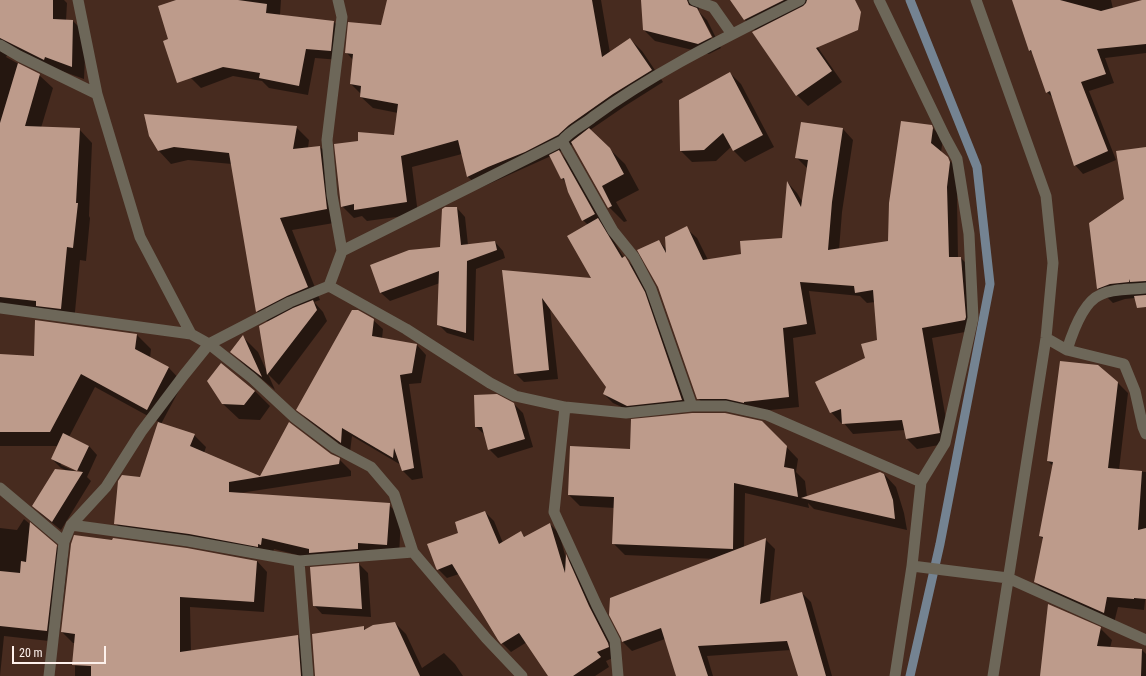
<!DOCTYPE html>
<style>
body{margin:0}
#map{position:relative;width:1146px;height:676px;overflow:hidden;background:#472b1f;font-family:"Roboto Condensed",sans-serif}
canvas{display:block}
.scale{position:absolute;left:12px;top:646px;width:94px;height:18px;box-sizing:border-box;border:2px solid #fdf1ec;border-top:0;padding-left:5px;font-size:12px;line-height:14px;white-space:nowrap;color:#fdf1ec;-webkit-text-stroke:3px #472b1f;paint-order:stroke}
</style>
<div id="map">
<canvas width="1146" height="676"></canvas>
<div class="scale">20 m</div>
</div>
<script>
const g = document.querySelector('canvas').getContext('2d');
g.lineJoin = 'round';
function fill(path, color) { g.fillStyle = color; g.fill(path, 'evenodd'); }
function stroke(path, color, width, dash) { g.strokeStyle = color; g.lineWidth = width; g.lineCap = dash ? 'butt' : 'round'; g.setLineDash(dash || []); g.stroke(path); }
const shadow = new Path2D(`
 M 0,0 L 64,0 L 67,3 L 66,21 L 73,21 L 86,34 L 84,79 L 9,52 L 6,57 L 39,75 L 53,88 L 41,128 L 79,129 L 92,143 L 89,216 L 90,218 L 86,261 L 80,260 L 74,322 L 0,308 Z
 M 191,0 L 281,0 L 280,15 L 334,22 L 344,32 L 340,60 L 315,58 L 308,95 L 269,88 L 262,81 L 233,76 L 201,88 L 191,78 Z
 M 388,0 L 601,0 L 610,53 L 630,39 L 642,51 L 663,82 L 625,106 L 590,130 L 625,164 L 639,190 L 616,202 L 627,221 L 624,222 L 609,207 L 573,144 L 559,152 L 574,167 L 608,231 L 624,258 L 633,266 L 653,302 L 690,408 L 637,414 L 613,403 L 604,394 L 607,387 L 550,308 L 558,379 L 524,382 L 515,373 L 504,271 L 593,280 L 588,225 L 583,220 L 566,183 L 562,178 L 551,156 L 480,188 L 468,177 L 462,154 L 412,167 L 418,214 L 367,221 L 362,216 L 354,218 L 342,206 L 395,136 L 398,113 L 373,108 L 361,97 L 361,94 L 351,84 L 353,60 L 346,52 L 382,26 Z
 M 642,0 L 696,0 L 700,6 L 698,11 L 707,20 L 721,48 L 709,54 L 655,41 L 644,30 ZM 699,15 L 701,15 L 715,41 L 713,42 Z
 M 731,0 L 827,0 L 814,42 L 842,82 L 808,106 L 797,95 L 754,32 L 756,31 L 745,20 Z
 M 1013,0 L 1111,0 L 1113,9 L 1146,0 L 1146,53 L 1105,58 L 1114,83 L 1089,91 L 1116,160 L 1083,174 L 1075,165 L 1054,99 L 1047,92 L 1034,54 L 1030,51 Z
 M 730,73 L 741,84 L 774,147 L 745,162 L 733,150 L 731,147 L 716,161 L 692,162 L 681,151 Z
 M 802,123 L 843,129 L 853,140 L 842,212 L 839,250 L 889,242 L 931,126 L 943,139 L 941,152 L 958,169 L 960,172 L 957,198 L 958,258 L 961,258 L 971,268 L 976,330 L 932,338 L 950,443 L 917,449 L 907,439 L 905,430 L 853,434 L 843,422 L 841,423 L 831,412 L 878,340 L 875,302 L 867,303 L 860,296 L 809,291 L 816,334 L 793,338 L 799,407 L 752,412 L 708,409 L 698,398 L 659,241 L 666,249 L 686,228 L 697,238 L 708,260 L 742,254 L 783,239 L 788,183 L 797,193 L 803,203 L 807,168 L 797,158 Z
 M 296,127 L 309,140 L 308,148 L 320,147 L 333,159 L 340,222 L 292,230 L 320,300 L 314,302 L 323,312 L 327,321 L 279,385 L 268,374 L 275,390 L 247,367 L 231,352 L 243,337 L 258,352 L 267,372 L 268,322 L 257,311 L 232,164 L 188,160 L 171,164 L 159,151 L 150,136 Z
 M 1146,148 L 1146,296 L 1145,295 L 1144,297 L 1125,299 L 1113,303 L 1098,288 L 1125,200 Z
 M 457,208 L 465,217 L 468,245 L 495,242 L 503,251 L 505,258 L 476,269 L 474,341 L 447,333 L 438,324 L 440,283 L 390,301 L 381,293 L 371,265 L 441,248 Z
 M 373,320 L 383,329 L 382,339 L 417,345 L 426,355 L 421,383 L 409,384 L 423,478 L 412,480 L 403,471 L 401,465 L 352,436 L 350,452 L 307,419 L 298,410 Z
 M 137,335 L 151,349 L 150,358 L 169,368 L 183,383 L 161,424 L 194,435 L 206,447 L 204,453 L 260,477 L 290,424 L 330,454 L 339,459 L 351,471 L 351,476 L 240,493 L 389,505 L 401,517 L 399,556 L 317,560 L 274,549 L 272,556 L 127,535 L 115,523 L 140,478 L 159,422 L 95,387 L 69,437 L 89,446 L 97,455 L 87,477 L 91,481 L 61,530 L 41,514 L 33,505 L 68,471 L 61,468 L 52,459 L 58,446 L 0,446 L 0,355 L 35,357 ZM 61,463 L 82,472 L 81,474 L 61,465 Z
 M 1117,382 L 1128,393 L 1119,470 L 1146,472 L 1146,592 L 1144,610 L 1118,607 L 1114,623 L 1046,592 L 1035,582 L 1043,539 L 1040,536 L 1054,467 L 1048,461 Z
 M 255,391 L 270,406 L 260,420 L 239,419 L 223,404 Z
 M 514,404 L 523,413 L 533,447 L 498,458 L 489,449 L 485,435 L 476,427 Z
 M 774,434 L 798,459 L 796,472 L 805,481 L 807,497 L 884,474 L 896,487 L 904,513 L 907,530 L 814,509 L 808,503 L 809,508 L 745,493 L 744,548 L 766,540 L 775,549 L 770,602 L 802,593 L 811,602 L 832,676 L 799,676 L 791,650 L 707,656 L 713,676 L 677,676 L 665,639 L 632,651 L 623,642 L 622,637 L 715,559 L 625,555 L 614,544 L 615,508 L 580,506 L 569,495 L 631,450 Z
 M 485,512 L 494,521 L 503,543 L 521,533 L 525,537 L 550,524 L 559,533 L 565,555 L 574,565 L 617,656 L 606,661 L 609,667 L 595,676 L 549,676 L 527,642 L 511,652 L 499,640 L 459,574 L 447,578 L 438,569 L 460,533 Z
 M 24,519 L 56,546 L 68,558 L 58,642 L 4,636 L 0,676 L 0,528 L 17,530 Z
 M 257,561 L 267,572 L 264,612 L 190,607 L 191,651 L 297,636 L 308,647 L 310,676 L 75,676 L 75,666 L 74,664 L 75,643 L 73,643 L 62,632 Z
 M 359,564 L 368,573 L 371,617 L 322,614 L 314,605 Z
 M 395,623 L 406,634 L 422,668 L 444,653 L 455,664 L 463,676 L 316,676 L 363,627 L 366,630 Z
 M 1100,628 L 1112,640 L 1110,648 L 1142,650 L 1146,654 L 1146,676 L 1041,676 Z`);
const stream = new Path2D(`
 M 910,0 L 977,167 L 990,284 L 940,544 L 910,676`);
const building = new Path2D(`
 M 0,0 L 53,0 L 53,19 L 73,20 L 72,67 L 45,57 L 44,60 L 0,38 Z
 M 176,0 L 238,0 L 267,4 L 266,13 L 334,21 L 331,51 L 306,49 L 299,86 L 259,78 L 260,73 L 223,67 L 177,83 L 163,41 L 168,39 L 158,6 Z
 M 387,0 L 592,0 L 602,57 L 630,38 L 652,70 L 613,94 L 569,125 L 558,135 L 525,152 L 488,167 L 467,177 L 458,140 L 401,156 L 407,202 L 354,210 L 354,204 L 341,207 L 334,144 L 358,141 L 358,132 L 394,135 L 398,104 L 360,97 L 361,86 L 350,84 L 353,54 L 345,53 L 348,22 L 381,25 Z
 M 641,0 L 687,0 L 689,5 L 697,8 L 712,37 L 698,44 L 643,30 Z
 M 730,0 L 784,0 L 744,20 Z
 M 807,0 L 855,0 L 861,12 L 858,30 L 816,48 L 832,71 L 796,96 L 752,32 L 803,6 L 806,3 Z
 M 1012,0 L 1060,0 L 1101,11 L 1142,0 L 1146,0 L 1146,44 L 1097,49 L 1106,74 L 1081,82 L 1108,151 L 1074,166 L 1050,91 L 1046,93 L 1031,50 L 1029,51 Z
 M 18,63 L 40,74 L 25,126 L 80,128 L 76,203 L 78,203 L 73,248 L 67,247 L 61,309 L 36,306 L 36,301 L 0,297 L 0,123 Z
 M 730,72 L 763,135 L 733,151 L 723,133 L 704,150 L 680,151 L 679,100 Z
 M 144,114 L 297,126 L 293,149 L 320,146 L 327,209 L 280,218 L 308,287 L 287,296 L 256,312 L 229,153 L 174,147 L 158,151 L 149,136 Z
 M 901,121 L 932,125 L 933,128 L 931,143 L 948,157 L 950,162 L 947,187 L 949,257 L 961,257 L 966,317 L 965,320 L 922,328 L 940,433 L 906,439 L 902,420 L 842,424 L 841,409 L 830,413 L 815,382 L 865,358 L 861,344 L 877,340 L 873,290 L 855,293 L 854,286 L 800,282 L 807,324 L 783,328 L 789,397 L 744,402 L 744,403 L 726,399 L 697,399 L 658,287 L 637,250 L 659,240 L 666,253 L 665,237 L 687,226 L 703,260 L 741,254 L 740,241 L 782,238 L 787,181 L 801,207 L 808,160 L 795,158 L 801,122 L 843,128 L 832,202 L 828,250 L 888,241 L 889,203 Z
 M 589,128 L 610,148 L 624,174 L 602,186 L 612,206 L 608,208 L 571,142 Z
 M 1146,147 L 1146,281 L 1130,282 L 1130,279 L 1129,282 L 1110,284 L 1097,289 L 1089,223 L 1124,199 L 1116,151 Z
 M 559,150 L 595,214 L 582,221 L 568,192 L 564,178 L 561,179 L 549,155 Z
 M 445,207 L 457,207 L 461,245 L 495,241 L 497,250 L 467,261 L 466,333 L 437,325 L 439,271 L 380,293 L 370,265 L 409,250 L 440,247 L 442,209 Z
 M 598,218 L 622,258 L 625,256 L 628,261 L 645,292 L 682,400 L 627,406 L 603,394 L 606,387 L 542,298 L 549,370 L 514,374 L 502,270 L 591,278 L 567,236 Z
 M 1146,295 L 1146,307 L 1137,308 L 1134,296 Z
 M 313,300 L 317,310 L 267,375 L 259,326 L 293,308 Z
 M 352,310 L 358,310 L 374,319 L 372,336 L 417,344 L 412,373 L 400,375 L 414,468 L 402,471 L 394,448 L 393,458 L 342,428 L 341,443 L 296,410 Z
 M 35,320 L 137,334 L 135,349 L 169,367 L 147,410 L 81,374 L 50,432 L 0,432 L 0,354 L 34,356 Z
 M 243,335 L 262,377 L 230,352 Z
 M 1060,361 L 1098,365 L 1118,382 L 1108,468 L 1142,471 L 1138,530 L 1146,528 L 1146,599 L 1134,598 L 1134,599 L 1107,597 L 1104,613 L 1034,582 L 1043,537 L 1039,536 L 1053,462 L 1047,461 Z
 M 221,363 L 255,391 L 244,405 L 222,404 L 207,381 Z
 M 497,394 L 514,403 L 525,439 L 488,450 L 482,427 L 475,427 L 474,395 Z
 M 692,413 L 725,413 L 762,421 L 787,446 L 784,467 L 794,469 L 798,497 L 734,483 L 733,549 L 612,544 L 614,497 L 568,495 L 570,446 L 630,449 L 631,419 Z
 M 158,422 L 195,434 L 190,446 L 260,476 L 289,422 L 331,454 L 340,458 L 339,464 L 229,482 L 229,492 L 390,503 L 387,545 L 358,543 L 358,549 L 309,553 L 309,549 L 262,538 L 261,545 L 258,544 L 258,547 L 189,534 L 114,524 L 118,481 L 122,475 L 140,477 Z
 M 63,433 L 89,446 L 77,471 L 51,459 Z
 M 55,469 L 83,472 L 52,522 L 32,506 Z
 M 880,472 L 884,474 L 893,500 L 895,519 L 801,498 Z
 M 485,511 L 499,544 L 521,531 L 524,537 L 550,523 L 565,573 L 566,554 L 589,606 L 608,643 L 609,647 L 597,652 L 601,657 L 573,676 L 548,676 L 519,633 L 501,644 L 498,640 L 452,564 L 437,570 L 436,568 L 427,544 L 458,533 L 455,522 Z
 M 30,522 L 57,545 L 47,631 L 0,626 L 0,571 L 20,573 L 21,561 L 26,562 Z
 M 74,535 L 112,540 L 113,538 L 187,548 L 257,561 L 254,602 L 180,597 L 180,652 L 298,635 L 301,676 L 91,676 L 91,666 L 72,665 L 75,634 L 61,632 L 71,544 Z
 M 766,538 L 760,604 L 802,592 L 826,676 L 798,676 L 787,641 L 698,646 L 708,676 L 676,676 L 661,628 L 622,642 L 621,638 L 609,615 L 610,598 Z
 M 359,563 L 362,609 L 313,606 L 310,567 Z
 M 1048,604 L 1101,627 L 1097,646 L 1142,649 L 1141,676 L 1040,676 Z
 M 395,622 L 420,676 L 315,676 L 312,634 L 364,626 L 364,630 L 373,625 Z`);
const minor = new Path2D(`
 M 78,0 L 97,94 L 140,237 L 191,334 L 209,344 L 252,378 L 294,417 L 335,448 L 371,467 L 394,494 L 413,552 L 486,638 L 522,676
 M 338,0 L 342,17 L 327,140 L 332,195 L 342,251
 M 694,0 L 713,7 L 732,34
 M 879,0 L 945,137 L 957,159 L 969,234 L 973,318 L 945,443 L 921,482 L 912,566 L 895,676
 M 976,0 L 1046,196 L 1053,263 L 1046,338 L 993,676
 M 0,45 L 19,56 L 97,94
 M 562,141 L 613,231 L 634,257 L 651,289 L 692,406
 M 329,286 L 406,329 L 490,383 L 515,396 L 565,407 L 626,413 L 692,406 L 726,406 L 767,415 L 921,482
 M 0,308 L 191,334
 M 1046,338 L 1067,350 L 1124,364 L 1135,391 L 1143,427 L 1146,434
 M 1067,350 C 1072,334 1083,302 1100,295 C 1113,288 1132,290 1146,288
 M 565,407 L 554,512 L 597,606 L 615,641 L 618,676
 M 0,488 L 64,542
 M 71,525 L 188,541 L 299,561 L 413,552
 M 299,561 L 308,676
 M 912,566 L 1008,578 L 1146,640
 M 49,676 L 64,542 L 71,525 L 106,487 L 141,432 L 184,375 L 209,344 L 290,302 L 329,286 L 342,251 L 562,141 C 571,130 582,126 593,117 C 657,70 729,36 800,0`);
fill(shadow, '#0007');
stroke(stream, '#748392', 9);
fill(building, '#bd9b8b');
stroke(minor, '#6d6759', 11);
</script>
